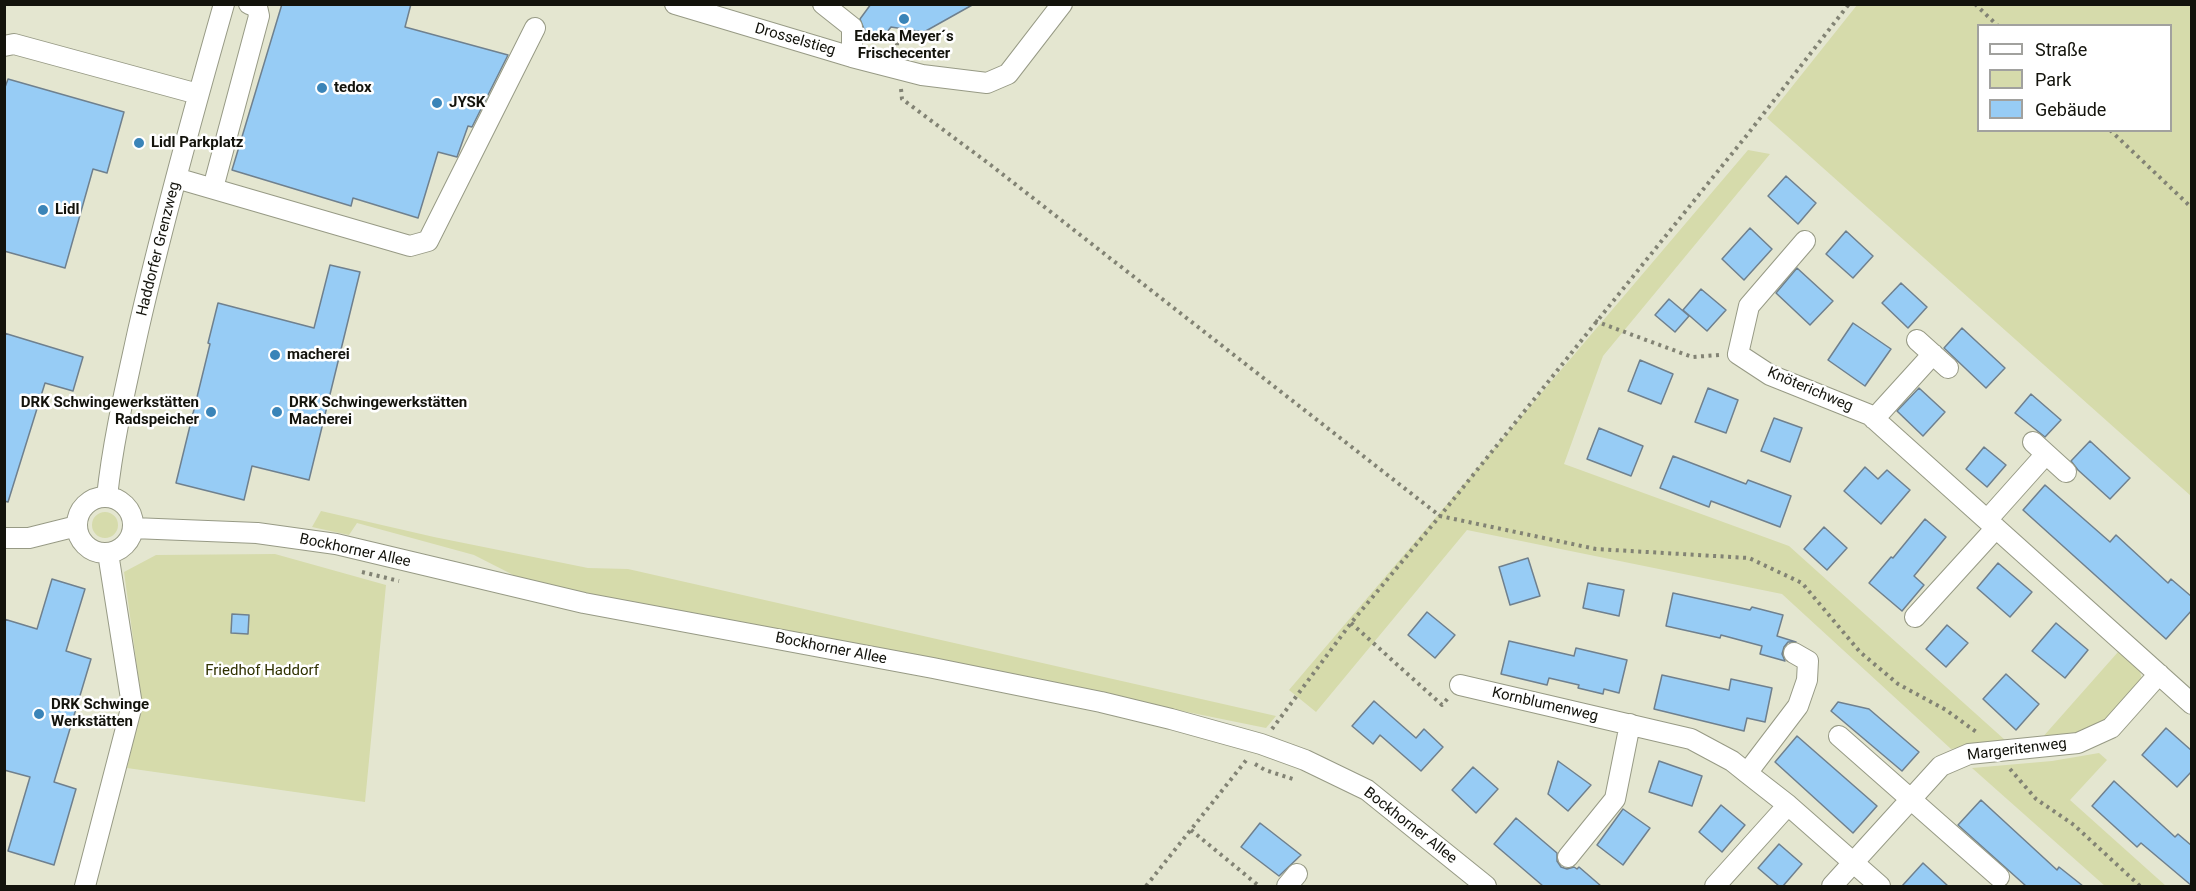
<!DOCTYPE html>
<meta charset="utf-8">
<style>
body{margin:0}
#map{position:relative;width:2196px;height:891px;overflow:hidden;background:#e4e6d0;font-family:Roboto,sans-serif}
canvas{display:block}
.frame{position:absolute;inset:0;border:6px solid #13130c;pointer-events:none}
.legend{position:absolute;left:1977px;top:24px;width:195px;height:108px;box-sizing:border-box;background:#fff;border:2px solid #a1a19e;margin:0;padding:8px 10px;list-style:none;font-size:18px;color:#13130c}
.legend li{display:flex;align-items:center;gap:12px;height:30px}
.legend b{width:30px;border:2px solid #a1a19e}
</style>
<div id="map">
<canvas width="2196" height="891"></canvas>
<div class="frame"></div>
<ul class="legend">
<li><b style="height:8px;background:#fff"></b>Straße</li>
<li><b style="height:16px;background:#d6dbab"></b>Park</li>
<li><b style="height:16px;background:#97ccf5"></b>Gebäude</li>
</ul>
</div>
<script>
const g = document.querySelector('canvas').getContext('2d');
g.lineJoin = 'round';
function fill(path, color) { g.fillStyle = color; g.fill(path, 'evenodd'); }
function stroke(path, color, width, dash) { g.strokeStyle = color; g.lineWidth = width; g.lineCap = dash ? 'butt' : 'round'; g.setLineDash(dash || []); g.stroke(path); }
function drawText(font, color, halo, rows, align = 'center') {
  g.font = font + ' Roboto,sans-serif'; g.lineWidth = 5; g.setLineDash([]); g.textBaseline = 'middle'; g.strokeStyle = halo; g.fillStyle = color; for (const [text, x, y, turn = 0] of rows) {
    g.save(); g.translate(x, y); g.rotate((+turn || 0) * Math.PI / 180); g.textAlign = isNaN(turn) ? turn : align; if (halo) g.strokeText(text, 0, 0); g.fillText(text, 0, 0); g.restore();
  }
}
const green = new Path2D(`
 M 1857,5 L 2191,5 L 2191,496 L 1767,118 ZM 1978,26 L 2170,26 L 2170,130 L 1978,130 Z
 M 1748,150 L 1770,154 L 1603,356 L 1564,464 L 1789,546 L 2005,740 L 1951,749 L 1782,594 L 1467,530 L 1316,712 L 1289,690 Z
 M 321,511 L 434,537 L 588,568 L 628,569 L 1276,716 L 1266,728 L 907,655 L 531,584 L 474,555 L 357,523 L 349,535 L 312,527 Z
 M92 525a13 13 0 1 1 26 0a13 13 0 1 1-26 0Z
 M 275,554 L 386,585 L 365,802 L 127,768 L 142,704 L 124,572 L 156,555 Z
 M 2118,652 L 2140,671 L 2142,681 L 2107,722 L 2079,737 L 2041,739 Z
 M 2099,753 L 2107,760 L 2070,800 L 2166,886 L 2105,886 L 1972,768 L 2052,761 Z`);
const building = new Path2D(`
 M 282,4 L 411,4 L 405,27 L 508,55 L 472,127 L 468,126 L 457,157 L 438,152 L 418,218 L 353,198 L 351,206 L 232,170 Z
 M 871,4 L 974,4 L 924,32 L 891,27 L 880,41 L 864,29 L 860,19 Z
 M 8,79 L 124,112 L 107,173 L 93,169 L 65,268 L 4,251 L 4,90 Z
 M 1786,176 L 1816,203 L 1798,224 L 1768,196 Z
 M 1750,228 L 1772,249 L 1744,280 L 1722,259 Z
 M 1846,231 L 1873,256 L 1853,278 L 1826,254 Z
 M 330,265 L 360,272 L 309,480 L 252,466 L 244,500 L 176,483 L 210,344 L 208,343 L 218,303 L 314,328 Z
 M 1797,268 L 1833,301 L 1810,325 L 1776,293 Z
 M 1901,283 L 1927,307 L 1908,328 L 1882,303 Z
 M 1701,289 L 1726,310 L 1707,331 L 1683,310 Z
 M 1669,299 L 1689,316 L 1675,332 L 1655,315 Z
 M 1853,323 L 1891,349 L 1865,386 L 1828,360 Z
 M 1962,328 L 2005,368 L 1986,388 L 1944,348 Z
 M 4,333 L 83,357 L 73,391 L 45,383 L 8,502 L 4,501 Z
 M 1640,360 L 1673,374 L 1661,404 L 1628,391 Z
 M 1708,388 L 1738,400 L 1726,433 L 1695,422 Z
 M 1919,388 L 1945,412 L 1923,436 L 1897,411 Z
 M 2031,394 L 2061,420 L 2045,437 L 2015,413 Z
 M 1774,418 L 1802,428 L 1790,462 L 1761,451 Z
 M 1599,428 L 1643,446 L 1631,476 L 1587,459 Z
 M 2090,441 L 2130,478 L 2110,499 L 2078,470 L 2071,461 Z
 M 1984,447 L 2006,465 L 1987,487 L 1966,469 Z
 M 1673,456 L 1746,484 L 1748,480 L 1791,496 L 1780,527 L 1711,501 L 1709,507 L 1660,488 Z
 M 1865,467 L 1878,479 L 1887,470 L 1910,490 L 1881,524 L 1844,491 Z
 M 2045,485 L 2110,542 L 2116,535 L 2168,583 L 2171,579 L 2192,597 L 2192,610 L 2166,639 L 2023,510 Z
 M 1925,519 L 1946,537 L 1914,576 L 1924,585 L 1902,611 L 1869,583 L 1891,557 L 1893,558 Z
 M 1824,527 L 1847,548 L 1827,570 L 1804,549 Z
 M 1528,558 L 1540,596 L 1510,605 L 1499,567 Z
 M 1998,563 L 2032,592 L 2010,617 L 1977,588 Z
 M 52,579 L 85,589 L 66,651 L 91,659 L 54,782 L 76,789 L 54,865 L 8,851 L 30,777 L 4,770 L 4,619 L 37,629 Z
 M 1588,583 L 1624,590 L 1619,616 L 1583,608 Z
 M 1673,593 L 1750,610 L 1752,607 L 1783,615 L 1777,636 L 1796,642 L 1788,642 L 1784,647 L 1782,654 L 1785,661 L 1760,654 L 1762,646 L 1721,635 L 1720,638 L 1666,626 Z
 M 1427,612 L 1455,635 L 1435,658 L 1408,635 Z
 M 232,614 L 249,615 L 248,634 L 231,633 Z
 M 2056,623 L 2088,650 L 2065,678 L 2032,651 Z
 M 1947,625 L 1968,643 L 1946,667 L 1926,649 Z
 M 1509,641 L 1574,656 L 1576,648 L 1627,660 L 1619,693 L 1604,689 L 1603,694 L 1578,688 L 1579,685 L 1549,678 L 1547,685 L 1501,674 Z
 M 2006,674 L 2039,704 L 2016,730 L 1983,699 Z
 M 1662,675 L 1729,690 L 1731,679 L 1772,688 L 1765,722 L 1747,718 L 1744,731 L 1654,709 Z
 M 1374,701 L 1416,738 L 1424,729 L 1443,747 L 1421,771 L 1380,735 L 1373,744 L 1352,726 Z
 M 1838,702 L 1869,709 L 1919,752 L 1902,771 L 1831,711 Z
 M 2166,728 L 2192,751 L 2192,771 L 2177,787 L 2142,755 Z
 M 1797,736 L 1877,806 L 1853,833 L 1775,762 Z
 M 1558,761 L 1591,785 L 1568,811 L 1548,794 Z
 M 1659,761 L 1702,776 L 1692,806 L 1649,792 Z
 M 1473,767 L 1498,789 L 1476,813 L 1452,790 Z
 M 2114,781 L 2175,837 L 2178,834 L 2192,846 L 2192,886 L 2141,843 L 2137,847 L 2092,806 Z
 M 1981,800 L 2057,870 L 2059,867 L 2083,886 L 2026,886 L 1958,825 Z
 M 1721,805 L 1745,825 L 1722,852 L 1699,832 Z
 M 1623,809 L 1650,828 L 1623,865 L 1597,845 Z
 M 1516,818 L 1557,853 L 1557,861 L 1561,867 L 1567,869 L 1574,867 L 1577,869 L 1579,867 L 1601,886 L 1543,886 L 1494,844 Z
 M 1260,823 L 1301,855 L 1279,876 L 1241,847 Z
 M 1779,844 L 1802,864 L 1783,886 L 1779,886 L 1758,868 Z
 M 1923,863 L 1948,886 L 1902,886 Z`);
const path = new Path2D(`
 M 1975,4 L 1998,26
 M 887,32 L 897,40 L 897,49
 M 901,89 L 902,99 L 992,166 L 1440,516 L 1596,549 L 1749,558 L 1802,583 L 1860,652 L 1898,684 L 1946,710 L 1979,734
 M 2110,130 L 2192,208
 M 1595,321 L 1692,357 L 1720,355
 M 362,572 L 399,581
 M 1351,623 L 1442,705 L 1449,697
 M 1272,729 L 1351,623 L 1440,516 L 1747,135 L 1849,4
 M 1255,764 L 1265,770 L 1296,780
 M 2010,769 L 2036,799 L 2074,825 L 2140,886
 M 1191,830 L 1259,886
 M 1146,886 L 1248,758`);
const minor = new Path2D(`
 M 675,4 L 852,57 L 922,75 L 987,83 L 1008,74 L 1062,4
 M 823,4 L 852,27 L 852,57
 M 4,46 L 14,44 L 198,94
 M 176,178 L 410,246 L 428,241 L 535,28
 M 213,188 L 259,16 L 257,7 L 249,4
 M 1805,241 L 1749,306 L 1738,354 L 1770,375 L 1870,415 L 2192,704
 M 1917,340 L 1948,368
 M 1874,419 L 1933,354
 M 2033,442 L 2066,472
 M77 525a28 28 0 1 1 56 0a28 28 0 1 1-56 0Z
 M 107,497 C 113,440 126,386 138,331 C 163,221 193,113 224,4
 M 1987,520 L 2046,454
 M 133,528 L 257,533 L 336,544 L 584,603 L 933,668 L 1101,702 L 1171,719 L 1261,744 L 1305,760 L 1367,790 L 1486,886
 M 4,538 L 29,538 L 77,526
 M 1915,617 L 1996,528
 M 1460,685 L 1691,739 L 1732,761 L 1747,773 L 1788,805 L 1880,886
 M 1839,736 L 1999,877
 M 1747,773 L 1798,706 L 1807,680 L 1808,661 L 1794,653
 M 1568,857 L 1615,799 L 1630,724
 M 85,886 L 132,705 L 108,553
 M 1287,886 L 1297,874
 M 1715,886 L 1788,805
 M 1832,886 L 1941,766 L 1969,754 L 2078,743 L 2111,728 L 2159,674`);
const markers = [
 [904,19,6,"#3a84b8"],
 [322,88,6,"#3a84b8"],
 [437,103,6,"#3a84b8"],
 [139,143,6,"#3a84b8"],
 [43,210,6,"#3a84b8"],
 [275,355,6,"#3a84b8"],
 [211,412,6,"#3a84b8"],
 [277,412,6,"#3a84b8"],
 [39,714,6,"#3a84b8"]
];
const poiNames = [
 ["Edeka Meyer´s",904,37,"center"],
 ["Frischecenter",904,54,"center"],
 ["tedox",334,88],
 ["JYSK",449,103],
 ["Lidl Parkplatz",151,143],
 ["Lidl",55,210],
 ["macherei",287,355],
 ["DRK Schwingewerkstätten",199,403,"right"],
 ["Radspeicher",199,420,"right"],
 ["DRK Schwingewerkstätten",289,403],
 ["Macherei",289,420],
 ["DRK Schwinge",51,705],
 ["Werkstätten",51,722]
];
const streetNames = [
 ["Drosselstieg",795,40,16],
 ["Haddorfer Grenzweg",159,249,-76],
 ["Knöterichweg",1810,390,23],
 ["Bockhorner Allee",355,551,12],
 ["Bockhorner Allee",831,649,11],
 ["Kornblumenweg",1545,705,13],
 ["Margeritenweg",2017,750,-7],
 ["Bockhorner Allee",1410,826,38]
];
const parkNames = [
 ["Friedhof Haddorf",262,671]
];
fill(green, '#d6dbab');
fill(building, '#97ccf5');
stroke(building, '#6f808e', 1.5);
stroke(minor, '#979a85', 22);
stroke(path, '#828374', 4, [3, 4.5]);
stroke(minor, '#fff', 20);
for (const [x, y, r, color] of markers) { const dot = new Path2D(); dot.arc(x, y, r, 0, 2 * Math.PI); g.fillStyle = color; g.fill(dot); stroke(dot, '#fff', 2); }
drawText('bold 15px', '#13130c', '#fff', poiNames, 'left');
drawText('15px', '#13130c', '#fff', streetNames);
drawText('15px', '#2f3101', '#fff', parkNames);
</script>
